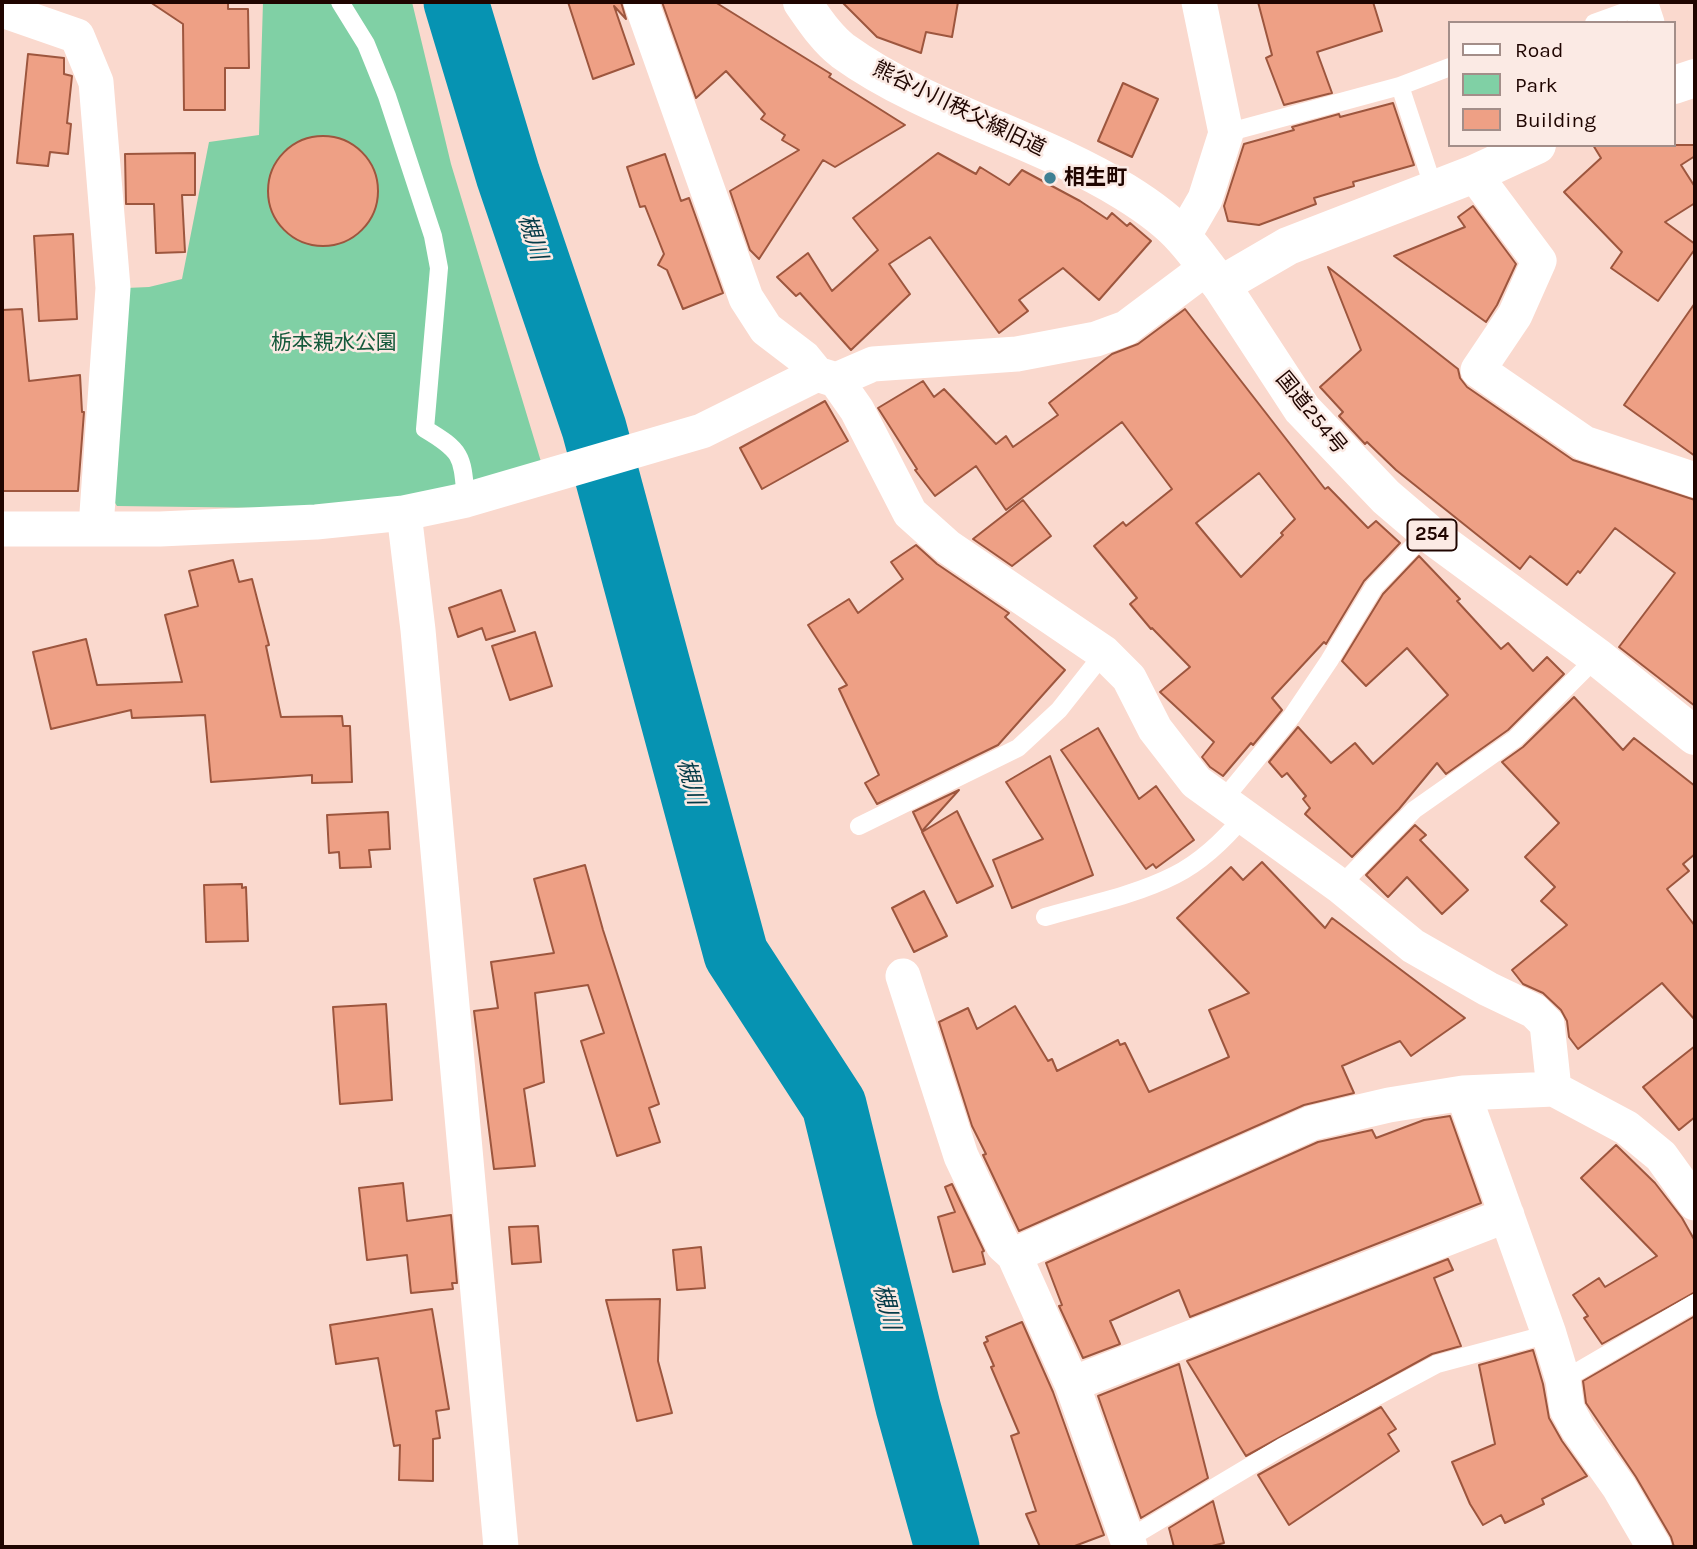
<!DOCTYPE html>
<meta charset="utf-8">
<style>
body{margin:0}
#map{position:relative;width:1697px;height:1549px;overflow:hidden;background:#fad9ce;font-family:Karla,sans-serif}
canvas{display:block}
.frame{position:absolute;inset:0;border:4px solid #1f0500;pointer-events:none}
.legend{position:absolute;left:1448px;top:21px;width:228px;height:126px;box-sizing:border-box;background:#fbeae4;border:2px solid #a38e89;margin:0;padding:9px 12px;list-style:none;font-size:21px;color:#1f0500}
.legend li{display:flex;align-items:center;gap:14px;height:35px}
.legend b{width:35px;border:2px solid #a38e89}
</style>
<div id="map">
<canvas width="1697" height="1549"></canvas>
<div class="frame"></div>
<ul class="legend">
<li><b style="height:9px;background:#fff"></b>Road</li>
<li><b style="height:19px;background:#80d0a5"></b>Park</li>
<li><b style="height:19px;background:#eea085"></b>Building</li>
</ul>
</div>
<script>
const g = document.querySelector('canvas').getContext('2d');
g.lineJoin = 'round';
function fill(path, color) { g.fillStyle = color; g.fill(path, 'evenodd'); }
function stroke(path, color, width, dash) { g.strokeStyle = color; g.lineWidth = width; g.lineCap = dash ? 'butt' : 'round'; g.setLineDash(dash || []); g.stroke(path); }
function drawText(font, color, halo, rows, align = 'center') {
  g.font = font + ' Karla,"Noto Sans JP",sans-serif'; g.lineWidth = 5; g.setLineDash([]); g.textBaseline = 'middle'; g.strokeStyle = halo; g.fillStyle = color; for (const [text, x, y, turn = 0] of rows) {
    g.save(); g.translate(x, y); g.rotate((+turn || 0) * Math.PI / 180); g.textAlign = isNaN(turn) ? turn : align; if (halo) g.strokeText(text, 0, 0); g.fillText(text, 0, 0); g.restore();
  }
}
const green = new Path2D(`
 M 263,2 L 412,2 L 451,164 L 542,465 L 431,496 L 344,509 L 117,506 L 108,492 L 126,288 L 149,287 L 182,279 L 209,142 L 259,135 Z`);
const river = new Path2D(`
 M 456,2 L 508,175 L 594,428 L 736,954 L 834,1105 L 908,1407 L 947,1547`);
const building = new Path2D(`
 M 150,2 L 228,2 L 228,9 L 248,9 L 249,68 L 225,68 L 225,110 L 184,110 L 183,24 Z
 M 568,2 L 621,2 L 626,19 L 614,6 L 634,64 L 593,79 Z
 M 662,2 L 715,2 L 831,74 L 829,77 L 905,125 L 835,167 L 823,160 L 759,259 L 750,250 L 730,191 L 799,150 L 782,140 L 785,135 L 761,119 L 765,114 L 726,71 L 696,98 Z
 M 842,2 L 958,2 L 952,37 L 926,32 L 921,53 L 877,37 Z
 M 1258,2 L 1373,2 L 1382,31 L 1317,52 L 1332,93 L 1284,105 L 1266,58 L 1272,55 Z
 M 28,54 L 64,58 L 64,74 L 72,76 L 67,123 L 71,124 L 68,154 L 50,152 L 48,166 L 17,163 Z
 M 1123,83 L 1158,99 L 1132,157 L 1098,141 Z
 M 1393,103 L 1414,165 L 1353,182 L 1354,186 L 1314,198 L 1316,204 L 1259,225 L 1228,221 L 1224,206 L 1244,144 L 1294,130 L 1292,127 L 1339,114 L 1340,117 Z
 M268 191a55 55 0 1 1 110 0a55 55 0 1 1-110 0Z
 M 1593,145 L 1695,145 L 1695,156 L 1681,165 L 1695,187 L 1695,203 L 1665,222 L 1695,244 L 1695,249 L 1658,301 L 1611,268 L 1622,252 L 1564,192 L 1601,158 Z
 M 195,153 L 195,195 L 182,195 L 185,252 L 156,253 L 154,204 L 126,204 L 125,154 Z
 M 938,153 L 976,174 L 980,167 L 1009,185 L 1022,170 L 1080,201 L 1107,219 L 1112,213 L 1127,226 L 1130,223 L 1151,241 L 1099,300 L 1063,268 L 1019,300 L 1028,311 L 999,333 L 930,237 L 889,264 L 910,294 L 851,350 L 800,293 L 796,296 L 777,277 L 808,253 L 832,291 L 878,250 L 853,218 Z
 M 665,154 L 681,201 L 689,198 L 723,293 L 683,309 L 667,270 L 658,265 L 664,254 L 645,206 L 640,207 L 627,167 Z
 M 1473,206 L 1516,264 L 1497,305 L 1486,322 L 1394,256 L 1465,227 L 1458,217 Z
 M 73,234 L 77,319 L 39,321 L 34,236 Z
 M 1328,267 L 1458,369 L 1460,378 L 1467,387 L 1573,460 L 1695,500 L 1695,706 L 1619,647 L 1675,573 L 1615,528 L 1580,573 L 1578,571 L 1567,585 L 1530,556 L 1520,569 L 1396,470 L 1367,442 L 1365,444 L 1339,416 L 1343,412 L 1320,387 L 1361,350 Z
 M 1695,303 L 1695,456 L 1624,405 Z
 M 22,309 L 29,381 L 80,375 L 82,412 L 84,412 L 78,491 L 2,491 L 2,310 Z
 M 1185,309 L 1325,489 L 1328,487 L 1368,528 L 1376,521 L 1400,543 L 1364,581 L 1326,644 L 1324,642 L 1272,698 L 1282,710 L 1253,745 L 1251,743 L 1223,776 L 1210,767 L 1202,757 L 1214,742 L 1160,692 L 1190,667 L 1152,628 L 1151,629 L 1130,604 L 1137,598 L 1094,546 L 1123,522 L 1126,526 L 1172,489 L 1122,422 L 1006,510 L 976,466 L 935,496 L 915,470 L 917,469 L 878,408 L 923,381 L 934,397 L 944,389 L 996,444 L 1006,436 L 1013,447 L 1058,415 L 1049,403 L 1112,354 L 1138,344 ZM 1259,473 L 1295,519 L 1281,533 L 1283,535 L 1241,577 L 1196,523 Z
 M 825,401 L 848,441 L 762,489 L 740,448 Z
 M 1023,500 L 1051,536 L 1012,566 L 973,539 Z
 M 916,545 L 937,564 L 1009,613 L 1005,617 L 1065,670 L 998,745 L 877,804 L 865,783 L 879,775 L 839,689 L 847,685 L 808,625 L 849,599 L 858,613 L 903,579 L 891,562 Z
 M 1419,556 L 1460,599 L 1457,601 L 1501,649 L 1508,643 L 1533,671 L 1547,657 L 1564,674 L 1508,730 L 1446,774 L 1437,763 L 1399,809 L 1352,857 L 1305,814 L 1310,808 L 1303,799 L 1306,796 L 1287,773 L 1282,777 L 1269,762 L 1298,727 L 1331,763 L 1355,743 L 1373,764 L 1448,695 L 1407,648 L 1366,686 L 1342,661 L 1383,594 Z
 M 233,560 L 239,582 L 252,579 L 269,645 L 266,646 L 281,717 L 342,716 L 343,726 L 350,726 L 352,782 L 312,783 L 312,775 L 211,782 L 205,715 L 132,718 L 131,710 L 51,729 L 33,652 L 86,639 L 97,685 L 182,682 L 165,615 L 198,606 L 189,571 Z
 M 501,590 L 515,631 L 486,640 L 482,628 L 458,637 L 449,608 Z
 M 535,632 L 552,686 L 510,700 L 492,646 Z
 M 1574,697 L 1623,750 L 1634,738 L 1695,786 L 1695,854 L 1683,864 L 1689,871 L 1667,889 L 1695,926 L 1695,1020 L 1662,983 L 1578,1049 L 1569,1037 L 1567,1021 L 1561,1010 L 1543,993 L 1523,984 L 1512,970 L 1567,925 L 1541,901 L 1555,887 L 1525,857 L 1559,823 L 1502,762 L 1523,747 Z
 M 1098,728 L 1139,799 L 1156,786 L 1194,840 L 1156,868 L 1153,864 L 1146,869 L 1061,750 Z
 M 1050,756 L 1093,875 L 1012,908 L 993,860 L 1043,839 L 1006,782 Z
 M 959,790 L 922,831 L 913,812 Z
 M 957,811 L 993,886 L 957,903 L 922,832 Z
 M 388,812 L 390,849 L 369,850 L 371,867 L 340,868 L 339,852 L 329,853 L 327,815 Z
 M 1415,825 L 1426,835 L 1420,840 L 1468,890 L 1442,914 L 1407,877 L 1388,897 L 1366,875 Z
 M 1262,862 L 1325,928 L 1332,918 L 1465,1018 L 1411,1056 L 1400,1041 L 1342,1066 L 1354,1093 L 1304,1105 L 1019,1231 L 983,1155 L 986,1154 L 972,1126 L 939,1022 L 968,1008 L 977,1029 L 1015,1006 L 1048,1061 L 1052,1059 L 1057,1071 L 1118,1040 L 1120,1045 L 1125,1043 L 1149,1092 L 1229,1057 L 1209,1010 L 1249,993 L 1177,918 L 1231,867 L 1243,880 Z
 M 585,865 L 603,930 L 659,1104 L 649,1108 L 660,1142 L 617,1156 L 581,1041 L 604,1033 L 588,985 L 535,993 L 544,1082 L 524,1089 L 535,1166 L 494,1169 L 474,1011 L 498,1008 L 491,962 L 554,953 L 534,879 Z
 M 242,884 L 242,888 L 246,887 L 248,941 L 206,942 L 204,885 Z
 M 924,891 L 947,936 L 914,952 L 892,908 Z
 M 386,1004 L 392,1100 L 340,1104 L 333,1007 Z
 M 1695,1046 L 1695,1117 L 1679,1130 L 1643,1087 Z
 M 1450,1116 L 1481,1203 L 1190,1317 L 1179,1290 L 1110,1321 L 1120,1344 L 1083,1358 L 1059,1306 L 1062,1305 L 1046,1263 L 1318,1142 L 1372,1130 L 1376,1138 L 1424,1120 Z
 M 1616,1145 L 1655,1183 L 1682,1218 L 1695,1241 L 1695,1292 L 1602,1344 L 1584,1318 L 1588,1316 L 1573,1295 L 1599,1278 L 1605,1287 L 1657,1256 L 1581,1178 Z
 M 403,1183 L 407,1221 L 451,1215 L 457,1283 L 452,1283 L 453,1289 L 411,1293 L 407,1255 L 367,1260 L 359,1188 Z
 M 952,1184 L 984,1251 L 982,1252 L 985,1264 L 953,1272 L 938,1217 L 955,1212 L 945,1187 Z
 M 538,1226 L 541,1262 L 512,1264 L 509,1227 Z
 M 701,1247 L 705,1288 L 677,1290 L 673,1250 Z
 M 1448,1259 L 1453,1270 L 1434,1278 L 1461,1346 L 1432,1354 L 1246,1456 L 1187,1361 Z
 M 660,1299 L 658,1361 L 672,1413 L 637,1421 L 606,1300 Z
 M 432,1309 L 449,1409 L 436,1411 L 440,1438 L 433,1439 L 433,1481 L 399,1480 L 400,1445 L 394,1446 L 378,1358 L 336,1364 L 330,1325 Z
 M 1695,1316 L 1695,1547 L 1674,1547 L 1671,1537 L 1636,1477 L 1586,1403 L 1583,1381 Z
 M 1022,1322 L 1053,1392 L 1104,1535 L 1072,1547 L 1040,1547 L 1026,1514 L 1036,1511 L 1011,1436 L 1019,1433 L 991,1367 L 994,1366 L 984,1343 L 988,1341 L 986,1337 Z
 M 1533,1350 L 1543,1384 L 1549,1418 L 1562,1441 L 1587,1476 L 1542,1499 L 1544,1504 L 1505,1523 L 1501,1515 L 1483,1525 L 1470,1504 L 1452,1462 L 1495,1444 L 1479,1365 Z
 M 1179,1364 L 1208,1478 L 1141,1518 L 1098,1396 Z
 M 1381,1407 L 1396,1429 L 1388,1434 L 1399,1451 L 1289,1525 L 1258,1475 Z
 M 1213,1501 L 1224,1543 L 1208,1547 L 1174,1547 L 1169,1528 Z`);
const service = new Path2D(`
 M 340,2 L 366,44 L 387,96 L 433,236 L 439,268 L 425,429 C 464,452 462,457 466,500
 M 1594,23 L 1641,6
 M 1400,86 L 1434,189
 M 1226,133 L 1400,86 L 1450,67
 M 1223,800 L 1292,716 L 1329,661 L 1374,587 L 1427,532
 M 859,826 L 1018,748 L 1059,710 L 1104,653
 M 1340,886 L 1414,810 L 1515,739 L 1597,657
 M 1045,917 C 1087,905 1136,895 1175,875 C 1203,861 1225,839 1245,815
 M 1563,1380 L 1695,1303
 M 1128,1539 L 1282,1447 L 1437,1364 L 1549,1334`);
const minor = new Path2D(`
 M 641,2 L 746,298 L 766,329 L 804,358 L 817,374
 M 1640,2 L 1647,23
 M 2,10 L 77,36 L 96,82 L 113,288 L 96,527
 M 1474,174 L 1539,261 L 1515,315 L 1478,370 L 1584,443 L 1695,480
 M 1183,237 L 1205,199 L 1226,133 L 1199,2
 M 836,380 L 857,410 L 910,513 L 948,547 L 1104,653 L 1129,678 L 1155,729 L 1196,782 L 1340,886 L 1413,946 L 1488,989 L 1534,1011 L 1547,1024 L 1554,1089
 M 404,513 L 418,630 L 501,1547
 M 2,529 L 160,529 L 316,522 L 404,513 L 466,500 L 702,431 L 817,374 L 836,380 L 873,364 L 1017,354 L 1096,339 L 1126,328 L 1206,268
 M 903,976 L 961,1156 L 1003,1245 L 1014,1255 L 1072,1384 L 1130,1547
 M 1463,1093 L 1549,1334 L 1563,1380 L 1567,1409 L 1578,1429 L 1619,1487 L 1654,1547
 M 1014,1255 L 1312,1123 L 1389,1105 L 1463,1093 L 1554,1089 L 1627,1128 L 1661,1156 L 1695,1203
 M 1072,1384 L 1507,1215`);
const tertiary = new Path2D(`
 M 802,2 C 814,19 826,38 843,51 C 926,111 1038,138 1125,192 C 1146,205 1168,220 1184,239 C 1197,253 1208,270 1221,285`);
const trunk = new Path2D(`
 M 1674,85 L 1695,78
 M 1537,145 L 1474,174 L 1288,246 L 1221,285 L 1302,409 L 1386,497 L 1427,532 L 1597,657 L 1695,736`);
const markers = [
 [1050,178,7,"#3f8093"]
];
const shields = [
 [1432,535,49]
];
const shieldNames = [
 ["254",1432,535]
];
const streetNames = [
 ["熊谷小川秩父線旧道",959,109,26],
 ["国道254号",1311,413,51]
];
const poiNames = [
 ["相生町",1064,178]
];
const parkNames = [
 ["栃本親水公園",334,343]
];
const waterNames = [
 ["槻川",532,237,72],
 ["槻川",690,782,75],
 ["槻川",886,1307,76]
];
fill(green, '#80d0a5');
stroke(river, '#0693b2', 65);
fill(building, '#eea085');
stroke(building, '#9d563e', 2);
stroke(service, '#fff', 18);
stroke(minor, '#fff', 35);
stroke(tertiary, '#fff', 38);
stroke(trunk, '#fff', 38);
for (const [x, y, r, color] of markers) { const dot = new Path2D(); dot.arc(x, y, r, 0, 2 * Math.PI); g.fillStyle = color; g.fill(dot); stroke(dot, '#fbeae4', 2.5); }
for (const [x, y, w] of shields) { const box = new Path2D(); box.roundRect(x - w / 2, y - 15.5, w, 31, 5); g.fillStyle = '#fbeae4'; g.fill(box); stroke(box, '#1f0500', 2); }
drawText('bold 19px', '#1f0500', null, shieldNames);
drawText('21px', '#1f0500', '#fbeae4', streetNames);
drawText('bold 21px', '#1f0500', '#fbeae4', poiNames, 'left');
drawText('21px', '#14593a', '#fbeae4', parkNames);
drawText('italic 23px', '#043a47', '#fbeae4', waterNames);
</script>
